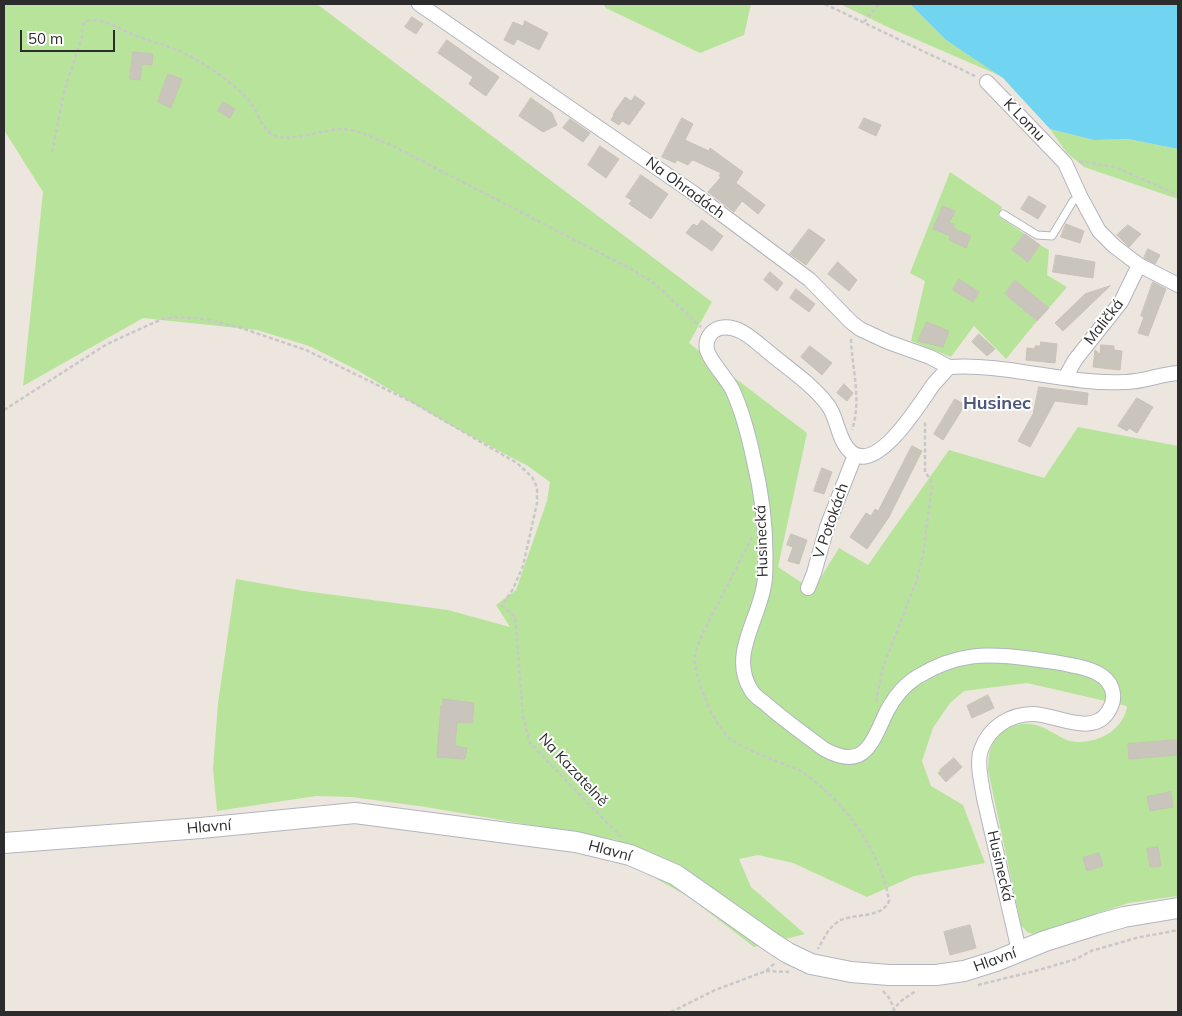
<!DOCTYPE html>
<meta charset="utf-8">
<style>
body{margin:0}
#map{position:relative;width:1182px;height:1016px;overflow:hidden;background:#ede6de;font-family:Mulish,sans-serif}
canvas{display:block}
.frame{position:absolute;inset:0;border:5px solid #2c2c2c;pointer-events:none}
.scale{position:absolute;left:20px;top:30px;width:95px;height:22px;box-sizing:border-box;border:2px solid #2c2c2c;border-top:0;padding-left:6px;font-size:15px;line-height:18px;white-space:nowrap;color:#2c2c2c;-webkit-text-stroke:4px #fff;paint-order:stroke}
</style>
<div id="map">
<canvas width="1182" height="1016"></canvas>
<div class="frame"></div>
<div class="scale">50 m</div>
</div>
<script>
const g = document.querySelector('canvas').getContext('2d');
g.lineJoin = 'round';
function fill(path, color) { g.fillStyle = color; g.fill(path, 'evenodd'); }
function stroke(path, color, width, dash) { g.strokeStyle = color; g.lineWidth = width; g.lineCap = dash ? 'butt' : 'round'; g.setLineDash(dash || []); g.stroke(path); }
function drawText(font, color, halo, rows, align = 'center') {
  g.font = font + ' Mulish,sans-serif'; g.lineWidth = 4; g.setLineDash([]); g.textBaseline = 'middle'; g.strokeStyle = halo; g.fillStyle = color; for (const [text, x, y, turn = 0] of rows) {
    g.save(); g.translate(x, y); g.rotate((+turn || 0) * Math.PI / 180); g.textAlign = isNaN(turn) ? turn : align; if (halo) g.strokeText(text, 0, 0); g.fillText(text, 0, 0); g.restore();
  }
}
const green = new Path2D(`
 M 4,4 L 317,4 L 712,302 L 689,343 L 807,433 L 778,567 L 813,590 L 839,548 L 868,565 L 949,450 L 1044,478 L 1078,427 L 1178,446 L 1178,896 L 1129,903 L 1033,934 L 1027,932 L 1021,925 L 988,770 C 989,764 988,757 990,751 C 996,729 1019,719 1039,726 C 1049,729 1057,736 1067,740 C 1081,745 1099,740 1111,732 C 1119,726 1126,716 1127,706 L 1027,683 L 964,691 L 950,703 L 933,728 L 922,761 L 931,786 L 963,805 L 985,863 L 914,876 L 867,897 L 793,863 L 758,855 L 739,859 L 751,887 L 805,934 L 754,947 L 689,897 L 635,867 L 617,840 L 426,807 L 352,797 L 316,796 L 217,811 L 213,769 L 218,703 L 236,579 L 304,591 L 448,610 L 510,627 L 496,605 L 516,590 L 547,501 L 550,482 L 528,466 L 452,426 L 355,369 L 309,346 L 257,330 L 143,318 L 23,386 L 43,192 L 4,130 Z
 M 603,4 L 751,4 L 744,35 L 700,53 L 606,8 Z
 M 840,4 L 910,4 L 946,40 L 1003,77 L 892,29 Z
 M 1050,129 L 1094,140 L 1128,139 L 1178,149 L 1178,199 L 1084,167 L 1067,153 Z
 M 950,172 L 1002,207 L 998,216 L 1025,234 L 1013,250 L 1028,262 L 1040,245 L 1049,250 L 1047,275 L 1067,287 L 1049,308 L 1015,280 L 1005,294 L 1037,321 L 1006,359 L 974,326 L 951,357 L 911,341 L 925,281 L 910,273 Z`);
const water = new Path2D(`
 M 910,4 L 1178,4 L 1178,149 L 1128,139 L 1094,140 L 1050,129 L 1003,78 L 946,40 Z`);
const building = new Path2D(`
 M 412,17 L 423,24 L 416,34 L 405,27 Z
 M 525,21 L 548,33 L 539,50 L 517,39 L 514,45 L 504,40 L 513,22 L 523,26 Z
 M 447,40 L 499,77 L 486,96 L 469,84 L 473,77 L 438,53 Z
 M 133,52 L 153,54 L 152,65 L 142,64 L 140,80 L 130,79 Z
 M 168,74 L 182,79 L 171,108 L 158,102 Z
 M 635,96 L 645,103 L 629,125 L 622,121 L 619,125 L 611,120 L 614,115 L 613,114 L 625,97 L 631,101 Z
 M 531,98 L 552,113 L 557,125 L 543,132 L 519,116 Z
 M 223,102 L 235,109 L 230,118 L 218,111 Z
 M 682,118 L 693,124 L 685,140 L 709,151 L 710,148 L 743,172 L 736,183 L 765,205 L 758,214 L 742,201 L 734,212 L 708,192 L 721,177 L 719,176 L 721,173 L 693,160 L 691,161 L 688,165 L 677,160 L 675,163 L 662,157 Z
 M 864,118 L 881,125 L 876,136 L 859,128 Z
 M 570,119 L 590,133 L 583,142 L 563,128 Z
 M 600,146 L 619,159 L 606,178 L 588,165 Z
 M 641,175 L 668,194 L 651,219 L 629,204 L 632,200 L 626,197 Z
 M 1029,196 L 1046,206 L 1038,219 L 1021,209 Z
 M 943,206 L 955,211 L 949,223 L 954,224 L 954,229 L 971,236 L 966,248 L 949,240 L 950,236 L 933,229 Z
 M 702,220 L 723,236 L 712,251 L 686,233 L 693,224 L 697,226 Z
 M 1066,224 L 1084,231 L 1080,243 L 1061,237 Z
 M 1128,225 L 1141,234 L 1129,247 L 1117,235 Z
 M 809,229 L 825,240 L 806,265 L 790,254 Z
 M 1025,234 L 1040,245 L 1028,262 L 1012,250 Z
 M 1148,249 L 1160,255 L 1155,264 L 1144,258 Z
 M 1056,255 L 1095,262 L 1093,278 L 1053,272 Z
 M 838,262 L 857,280 L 849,291 L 828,274 Z
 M 770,272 L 783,283 L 777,291 L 764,280 Z
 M 959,279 L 979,292 L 973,302 L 953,290 Z
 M 1015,280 L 1049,308 L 1037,321 L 1005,294 Z
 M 1153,282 L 1166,289 L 1148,336 L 1138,333 L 1144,317 L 1141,316 Z
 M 1110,286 L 1063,331 L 1055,323 L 1085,294 Z
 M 796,289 L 815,304 L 809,312 L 790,298 Z
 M 927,322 L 949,331 L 943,347 L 918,341 Z
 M 979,334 L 995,349 L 987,356 L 972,342 Z
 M 1041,342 L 1057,344 L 1055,363 L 1026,360 L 1027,348 L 1035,349 L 1035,346 L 1040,346 Z
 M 1101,345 L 1114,346 L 1114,350 L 1122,351 L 1120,370 L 1093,367 L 1095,350 L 1100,354 Z
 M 810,346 L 832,363 L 822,375 L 801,357 Z
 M 844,384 L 853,393 L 847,401 L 837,393 Z
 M 1039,387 L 1088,393 L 1087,405 L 1055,401 L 1030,447 L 1018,441 L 1033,414 Z
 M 1137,398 L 1153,407 L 1137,433 L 1129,428 L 1127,431 L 1118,426 Z
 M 955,399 L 965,405 L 943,440 L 934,434 Z
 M 912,446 L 922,451 L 889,517 L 867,549 L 850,537 L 866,513 L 871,516 L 875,509 L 878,511 Z
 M 822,468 L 832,472 L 824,494 L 814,491 Z
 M 791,534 L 807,540 L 799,564 L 788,561 L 793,547 L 787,545 Z
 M 988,695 L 994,708 L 972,718 L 967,706 Z
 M 443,699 L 474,703 L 472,723 L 457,722 L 455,746 L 467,748 L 465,759 L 437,757 L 441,706 L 443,706 Z
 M 1178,740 L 1178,755 L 1129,759 L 1128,744 Z
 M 954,758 L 962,767 L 946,782 L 938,773 L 941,771 L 940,770 Z
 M 1171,792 L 1173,807 L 1150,811 L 1147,797 Z
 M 1158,847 L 1161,866 L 1150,867 L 1147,849 Z
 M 1099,853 L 1103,866 L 1087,871 L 1083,858 Z
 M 970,925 L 976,948 L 950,955 L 944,932 Z`);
const path = new Path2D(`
 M 825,4 L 977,77
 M 864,22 L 879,4
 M 52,152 L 65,88 L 82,37 L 83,25 L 86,21 C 104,18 117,28 132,34 C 145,40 159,43 172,48 C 199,59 226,77 247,98 C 257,108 260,128 273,135 C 287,143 324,130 340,129 C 357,129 375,139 391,145 L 631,269 L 655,284 L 701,327
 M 1079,161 L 1115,167 L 1178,195
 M 851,339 C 852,370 862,399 852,430
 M 4,410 L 107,344 L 162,319 L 175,317 L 203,319 L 238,327 L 306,350 L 412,402 L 517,463 L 532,477 L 537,487 L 537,503 L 523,566 L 513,589 L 502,606 L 515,616 L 523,717 L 530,743 L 621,837
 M 752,537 L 700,639 C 697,647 694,656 695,665 C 698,685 715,728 732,740 C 752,753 777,761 799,770 C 842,798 881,850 889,901 C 882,919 853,913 839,921 C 828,928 824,938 818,949
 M 876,702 L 882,670 L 917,579 L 923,555 L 932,486 L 931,480 L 925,472 L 925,421
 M 766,971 L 789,972
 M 978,985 L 1039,970 L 1076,959 L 1091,951 L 1136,938 L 1178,930
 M 883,991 L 890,999 L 894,1009
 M 671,1012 L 715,990 L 766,971 L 775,963
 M 893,1012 C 897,1002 907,997 916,991`);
const lane = new Path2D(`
 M 1003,214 L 1037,235 L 1052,236 L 1073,201 L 1080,197`);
const street = new Path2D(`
 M 419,4 L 692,192 L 810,280 L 851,322 L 860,329 L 888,342 L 930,357 L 949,367
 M 987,82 L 1065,163 L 1080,196 L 1099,231 L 1114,246 L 1139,265 L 1178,285
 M 1065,378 L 1075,360 L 1121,302 L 1139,265
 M 808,588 L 814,573 L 827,527 L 855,455
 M 1019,951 L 984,798 C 982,785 976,763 981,750 C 989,727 1010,714 1033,714 C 1055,714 1092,737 1108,712 C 1111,707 1114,701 1113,695 C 1112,674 1087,668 1070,665 C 1058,662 1045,661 1033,659 C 987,653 958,652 917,677 C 904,685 894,698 887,711 C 872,742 865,772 824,749 C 804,734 784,720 766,704 C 761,700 754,696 751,690 C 728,653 762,617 765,578 C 767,539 763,498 754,461 C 749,437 743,413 733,391 C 727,378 710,362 707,350 C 705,340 710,331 720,328 C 738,324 754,340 766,350 C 786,367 811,383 827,404 C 838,417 837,439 850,451 C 876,477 920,403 933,385 C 938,379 944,373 949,367 C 1009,363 1066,385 1125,382 C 1144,382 1160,374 1178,373`);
const secondary = new Path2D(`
 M 4,843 L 201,828 L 355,813 L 576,842 L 630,855 L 676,875 L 771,942 L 788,953 L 811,964 L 851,972 L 889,975 L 936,975 L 964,971 L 996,961 L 1045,941 L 1099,924 L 1124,917 L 1178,908`);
const streetNames = [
 ["K Lomu",1024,120,46],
 ["Na Ohradách",685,188,36],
 ["Maličká",1104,322,-52],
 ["V Potokách",831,521,-71],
 ["Husinecká",762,541,-92],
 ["Na Kazatelně",573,770,47],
 ["Hlavní",209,827,-5],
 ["Hlavní",610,851,15],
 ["Husinecká",1000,866,77],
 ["Hlavní",995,960,-20]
];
const quarterNames = [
 ["Husinec",997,404]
];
fill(green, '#b7e49a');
fill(water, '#71d4f0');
fill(building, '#c9c4bc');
stroke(building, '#c9c2b7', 1);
stroke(lane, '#b2b5bf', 9);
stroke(street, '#b2b5bf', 16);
stroke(secondary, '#b2b5bf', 22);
stroke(path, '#c8c8c8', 2.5, [4, 2.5]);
stroke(lane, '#fff', 7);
stroke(street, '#fff', 14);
stroke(secondary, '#fff', 20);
drawText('15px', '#2c2c2c', '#fff', streetNames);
drawText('bold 18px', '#4b577d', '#fff', quarterNames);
</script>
